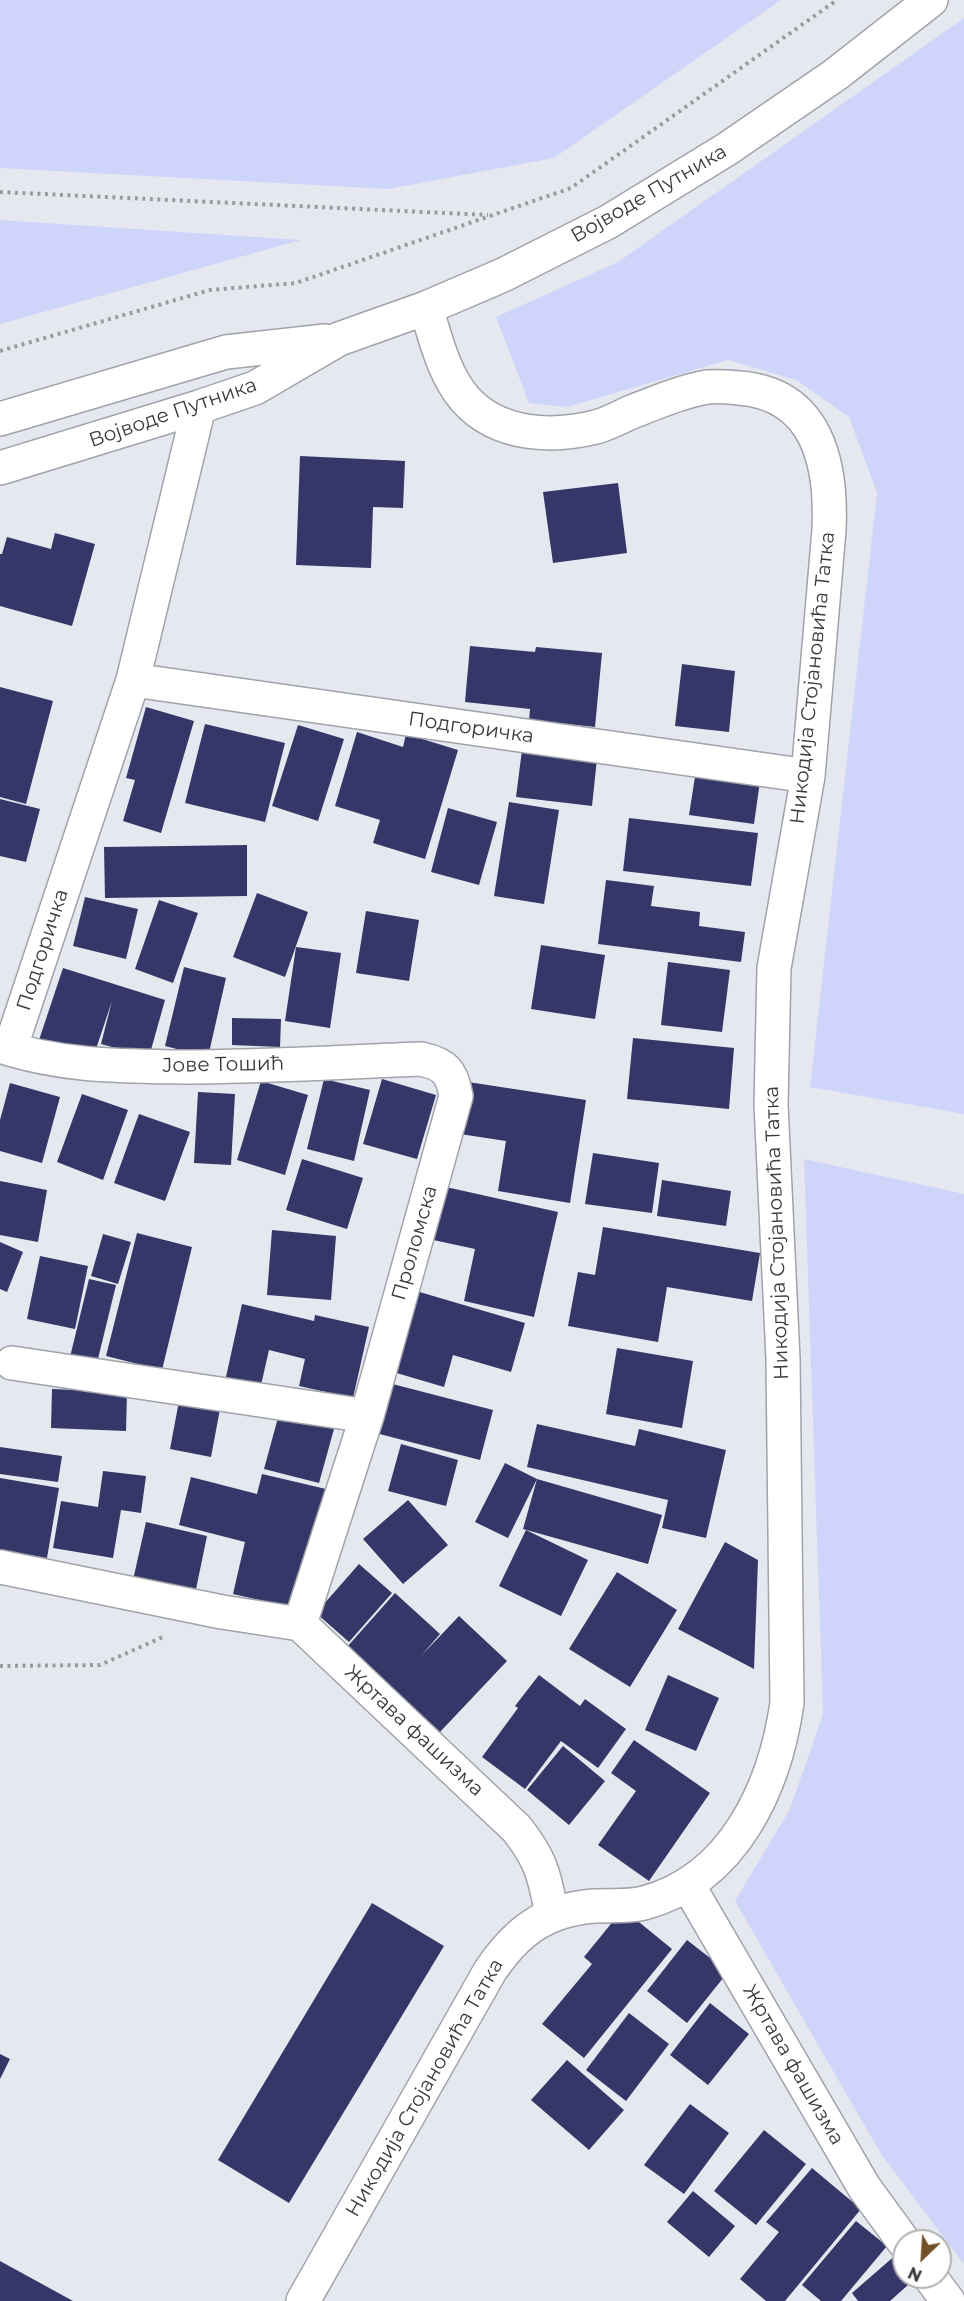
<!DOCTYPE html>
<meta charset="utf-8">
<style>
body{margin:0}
#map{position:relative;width:964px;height:2301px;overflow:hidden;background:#e6e8f0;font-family:Montserrat,sans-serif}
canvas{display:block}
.north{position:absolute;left:892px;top:2229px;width:60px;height:60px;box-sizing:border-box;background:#fff;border:2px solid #b1b1b2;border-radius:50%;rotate:205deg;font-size:16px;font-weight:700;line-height:24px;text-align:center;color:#3b3b3e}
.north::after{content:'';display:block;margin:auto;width:21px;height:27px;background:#725028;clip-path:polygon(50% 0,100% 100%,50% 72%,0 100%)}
</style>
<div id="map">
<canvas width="964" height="2301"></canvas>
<div class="north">N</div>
</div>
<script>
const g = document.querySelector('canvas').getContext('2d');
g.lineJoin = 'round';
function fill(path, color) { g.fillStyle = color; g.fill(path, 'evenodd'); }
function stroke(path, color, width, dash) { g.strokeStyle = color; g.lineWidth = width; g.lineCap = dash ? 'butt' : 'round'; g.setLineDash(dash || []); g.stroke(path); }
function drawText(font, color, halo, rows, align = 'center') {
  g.font = font + ' Montserrat,sans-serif'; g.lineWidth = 6; g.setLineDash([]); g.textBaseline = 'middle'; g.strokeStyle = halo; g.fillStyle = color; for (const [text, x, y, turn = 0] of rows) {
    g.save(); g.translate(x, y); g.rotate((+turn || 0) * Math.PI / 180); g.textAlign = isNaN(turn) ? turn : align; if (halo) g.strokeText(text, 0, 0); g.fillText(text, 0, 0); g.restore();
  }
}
const green = new Path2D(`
 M 0,0 L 781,0 L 554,158 L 388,189 L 0,168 Z
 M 964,18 L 964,1114 L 810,1087 L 877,493 L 849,417 L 796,380 L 728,360 L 567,407 L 529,403 L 496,317 L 618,262 Z
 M 0,220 L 301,240 L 0,324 Z
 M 804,1159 L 964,1194 L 964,2264 L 881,2154 L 735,1901 L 790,1809 L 823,1714 Z`);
const building = new Path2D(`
 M 300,456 L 405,461 L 403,508 L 373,507 L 371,568 L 296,565 Z
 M 618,483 L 627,553 L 553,563 L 543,492 Z
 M 55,533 L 95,544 L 72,626 L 0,606 L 0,554 L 2,554 L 7,537 L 51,549 Z
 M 470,646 L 535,652 L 536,647 L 602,653 L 595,727 L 529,720 L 530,709 L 465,702 Z
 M 682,664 L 735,671 L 729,732 L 675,726 Z
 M 0,687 L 53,701 L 26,804 L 0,797 Z
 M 146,707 L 194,721 L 161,833 L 123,821 L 135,780 L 126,778 Z
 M 205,724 L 285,743 L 265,822 L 185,803 Z
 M 298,725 L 344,739 L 318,821 L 272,806 Z
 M 357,732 L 403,747 L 406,734 L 458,750 L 425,859 L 373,843 L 380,820 L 335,806 Z
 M 522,750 L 597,759 L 592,806 L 516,797 Z
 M 697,764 L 761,774 L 754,824 L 689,815 Z
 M 0,799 L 40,809 L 26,862 L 0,856 Z
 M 509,802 L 559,810 L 544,904 L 494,896 Z
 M 448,808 L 497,822 L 479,885 L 431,872 Z
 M 629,818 L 758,833 L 751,886 L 623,871 Z
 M 247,845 L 247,896 L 105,898 L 104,847 Z
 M 606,880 L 654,886 L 651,906 L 700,912 L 699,926 L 745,932 L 741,962 L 598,944 Z
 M 257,893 L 308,912 L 285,977 L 233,957 Z
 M 85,897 L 138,909 L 126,959 L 73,946 Z
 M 159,900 L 198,913 L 173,983 L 135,969 Z
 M 366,911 L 419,920 L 409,981 L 356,973 Z
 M 541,945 L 605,955 L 595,1019 L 531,1009 Z
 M 296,947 L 341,953 L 330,1028 L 285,1021 Z
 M 668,962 L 730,970 L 722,1032 L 661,1025 Z
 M 184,967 L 226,978 L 208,1057 L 165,1046 Z
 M 63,968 L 165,1000 L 149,1057 L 101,1044 L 112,1001 L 93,1058 L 39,1040 Z
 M 232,1018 L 281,1019 L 280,1047 L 232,1045 Z
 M 633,1038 L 734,1048 L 729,1109 L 627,1099 Z
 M 324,1079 L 370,1090 L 354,1161 L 307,1149 Z
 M 382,1079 L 436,1095 L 417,1159 L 363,1144 Z
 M 261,1081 L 308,1095 L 285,1175 L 237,1160 Z
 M 468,1082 L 586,1100 L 570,1203 L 498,1191 L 506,1141 L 460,1134 Z
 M 10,1083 L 60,1097 L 42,1163 L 0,1151 L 0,1120 Z
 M 198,1092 L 235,1094 L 231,1165 L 194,1163 Z
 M 82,1094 L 128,1110 L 103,1180 L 57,1162 Z
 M 139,1114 L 190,1132 L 165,1201 L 114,1183 Z
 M 593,1153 L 659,1163 L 652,1213 L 585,1204 Z
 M 302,1159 L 363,1178 L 347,1229 L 286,1210 Z
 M 662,1180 L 731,1191 L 726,1226 L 657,1216 Z
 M 0,1181 L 47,1190 L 38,1242 L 0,1235 Z
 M 437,1185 L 558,1212 L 534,1317 L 464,1301 L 475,1249 L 424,1238 Z
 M 603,1227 L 760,1253 L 752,1301 L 667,1287 L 658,1342 L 568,1326 L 578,1272 L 595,1275 Z
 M 272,1230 L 336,1236 L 331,1300 L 267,1295 Z
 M 137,1233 L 192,1247 L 162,1370 L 106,1356 Z
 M 103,1234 L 131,1242 L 118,1284 L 91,1276 Z
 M 0,1242 L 23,1252 L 7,1292 L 0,1289 Z
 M 40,1256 L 88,1266 L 75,1329 L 27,1319 Z
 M 89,1279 L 116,1285 L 97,1363 L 70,1357 Z
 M 406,1288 L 525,1323 L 511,1372 L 453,1355 L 444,1387 L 383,1369 Z
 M 242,1304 L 314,1321 L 315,1315 L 369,1327 L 353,1398 L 299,1386 L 305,1359 L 269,1350 L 261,1385 L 226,1377 Z
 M 617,1348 L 693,1361 L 682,1428 L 606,1414 Z
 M 381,1381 L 493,1410 L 480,1460 L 368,1431 Z
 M 52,1389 L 127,1392 L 126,1431 L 51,1428 Z
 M 179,1401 L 220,1409 L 211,1457 L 170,1449 Z
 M 279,1414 L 334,1429 L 319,1483 L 264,1469 Z
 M 537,1424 L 635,1446 L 639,1429 L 726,1450 L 706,1538 L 662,1528 L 668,1500 L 527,1467 Z
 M 401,1444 L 458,1460 L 446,1506 L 388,1491 Z
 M 0,1447 L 62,1456 L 58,1482 L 0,1474 Z
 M 505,1463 L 537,1479 L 508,1538 L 475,1522 Z
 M 103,1471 L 146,1476 L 141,1513 L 121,1510 L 113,1558 L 53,1548 L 61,1501 L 98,1507 Z
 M 262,1474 L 326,1489 L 298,1609 L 233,1594 L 245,1542 L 179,1525 L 191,1477 L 257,1494 Z
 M 0,1478 L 59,1488 L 47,1558 L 0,1550 Z
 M 537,1479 L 662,1515 L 648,1564 L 523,1529 Z
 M 408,1500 L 448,1545 L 403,1584 L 363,1539 Z
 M 146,1522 L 207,1536 L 195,1594 L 133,1580 Z
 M 526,1530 L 588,1560 L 561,1616 L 499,1586 Z
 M 725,1542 L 758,1560 L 754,1669 L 678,1629 Z
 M 359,1564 L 392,1593 L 349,1642 L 316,1613 Z
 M 617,1572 L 677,1610 L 630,1687 L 569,1649 Z
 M 395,1593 L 440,1634 L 421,1656 L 459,1616 L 507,1661 L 440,1732 L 347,1647 Z
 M 539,1675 L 580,1706 L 585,1699 L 626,1729 L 598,1768 L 561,1741 L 525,1789 L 482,1757 L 518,1708 L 515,1706 Z
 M 668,1675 L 719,1698 L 696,1751 L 645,1730 Z
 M 634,1740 L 710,1793 L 649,1881 L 598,1845 L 636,1791 L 611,1773 Z
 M 563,1746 L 605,1781 L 569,1825 L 527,1790 Z
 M 372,1903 L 444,1946 L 289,2203 L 218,2160 Z
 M 623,1909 L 672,1949 L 584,2058 L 542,2024 L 592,1964 L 584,1957 Z
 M 687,1940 L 728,1972 L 687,2023 L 647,1991 Z
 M 710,2003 L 749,2034 L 708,2085 L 670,2055 Z
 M 629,2013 L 669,2044 L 626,2101 L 586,2070 Z
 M 0,2054 L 10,2059 L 0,2079 Z
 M 567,2060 L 624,2110 L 589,2150 L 531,2100 Z
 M 690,2104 L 729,2133 L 684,2194 L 644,2165 Z
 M 764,2130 L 806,2164 L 756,2225 L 714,2191 Z
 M 812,2168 L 861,2209 L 785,2301 L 766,2301 L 740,2279 L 779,2232 L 766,2222 Z
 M 693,2191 L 735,2226 L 709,2257 L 667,2222 Z
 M 856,2221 L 887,2246 L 841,2301 L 821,2301 L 802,2285 Z
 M 898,2253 L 904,2259 L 904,2277 L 917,2277 L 890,2301 L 858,2301 L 852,2293 Z
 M 0,2261 L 73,2301 L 0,2301 Z`);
const path = new Path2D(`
 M 0,192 L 488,215
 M 0,351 L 210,290 L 296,283 L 571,188 L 837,0
 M 0,1666 L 100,1665 L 163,1637`);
const minor = new Path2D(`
 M 0,419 L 226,352 L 325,341
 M 0,468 L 199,407 L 255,388 L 339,339 L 426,308 L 503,275 L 608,222 L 727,149 L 835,75 L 931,0
 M 133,680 L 808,776
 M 0,1046 C 60,1066 117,1066 180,1067 C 260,1067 340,1062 421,1059 C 445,1064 452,1072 456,1096 L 367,1416 L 300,1624
 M 10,1049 L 133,680 L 199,407
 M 12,1363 L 367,1416
 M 0,1567 L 222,1612 L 300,1624 L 517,1829 C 542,1861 544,1875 552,1914
 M 688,1885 L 864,2187 L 904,2242
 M 930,2277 L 948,2301
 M 303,2301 L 490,1971 C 517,1931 545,1910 594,1906 C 611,1905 628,1907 644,1903 C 734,1879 775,1787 787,1703 L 783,1359 L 771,1104 L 774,968 L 808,776 L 829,530 C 832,464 818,394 739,388 C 729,387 717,386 707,387 C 680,392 655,403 629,413 C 619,418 607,424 596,427 C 551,438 498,436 465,399 C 443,373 436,339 426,308`);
const streetNames = [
 ["Војводе Путника",649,194,-30],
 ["Војводе Путника",173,413,-19],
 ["Никодија Стојановића Татка",813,678,-84],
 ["Подгоричка",471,728,8],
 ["Подгоричка",43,950,-72],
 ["Јове Тошић",223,1065,-1],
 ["Никодија Стојановића Татка",777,1233,-92],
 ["Проломска",415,1243,-74],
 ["Жртава фашизма",414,1731,43],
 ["Жртава фашизма",793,2065,60],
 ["Никодија Стојановића Татка",425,2088,-60]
];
fill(green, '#cfd4fb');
fill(building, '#343767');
stroke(minor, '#a1a2aa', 36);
stroke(path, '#9a9ba1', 4, [3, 4.5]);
stroke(minor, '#fff', 33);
drawText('20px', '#3b3b3e', '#fff', streetNames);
</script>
